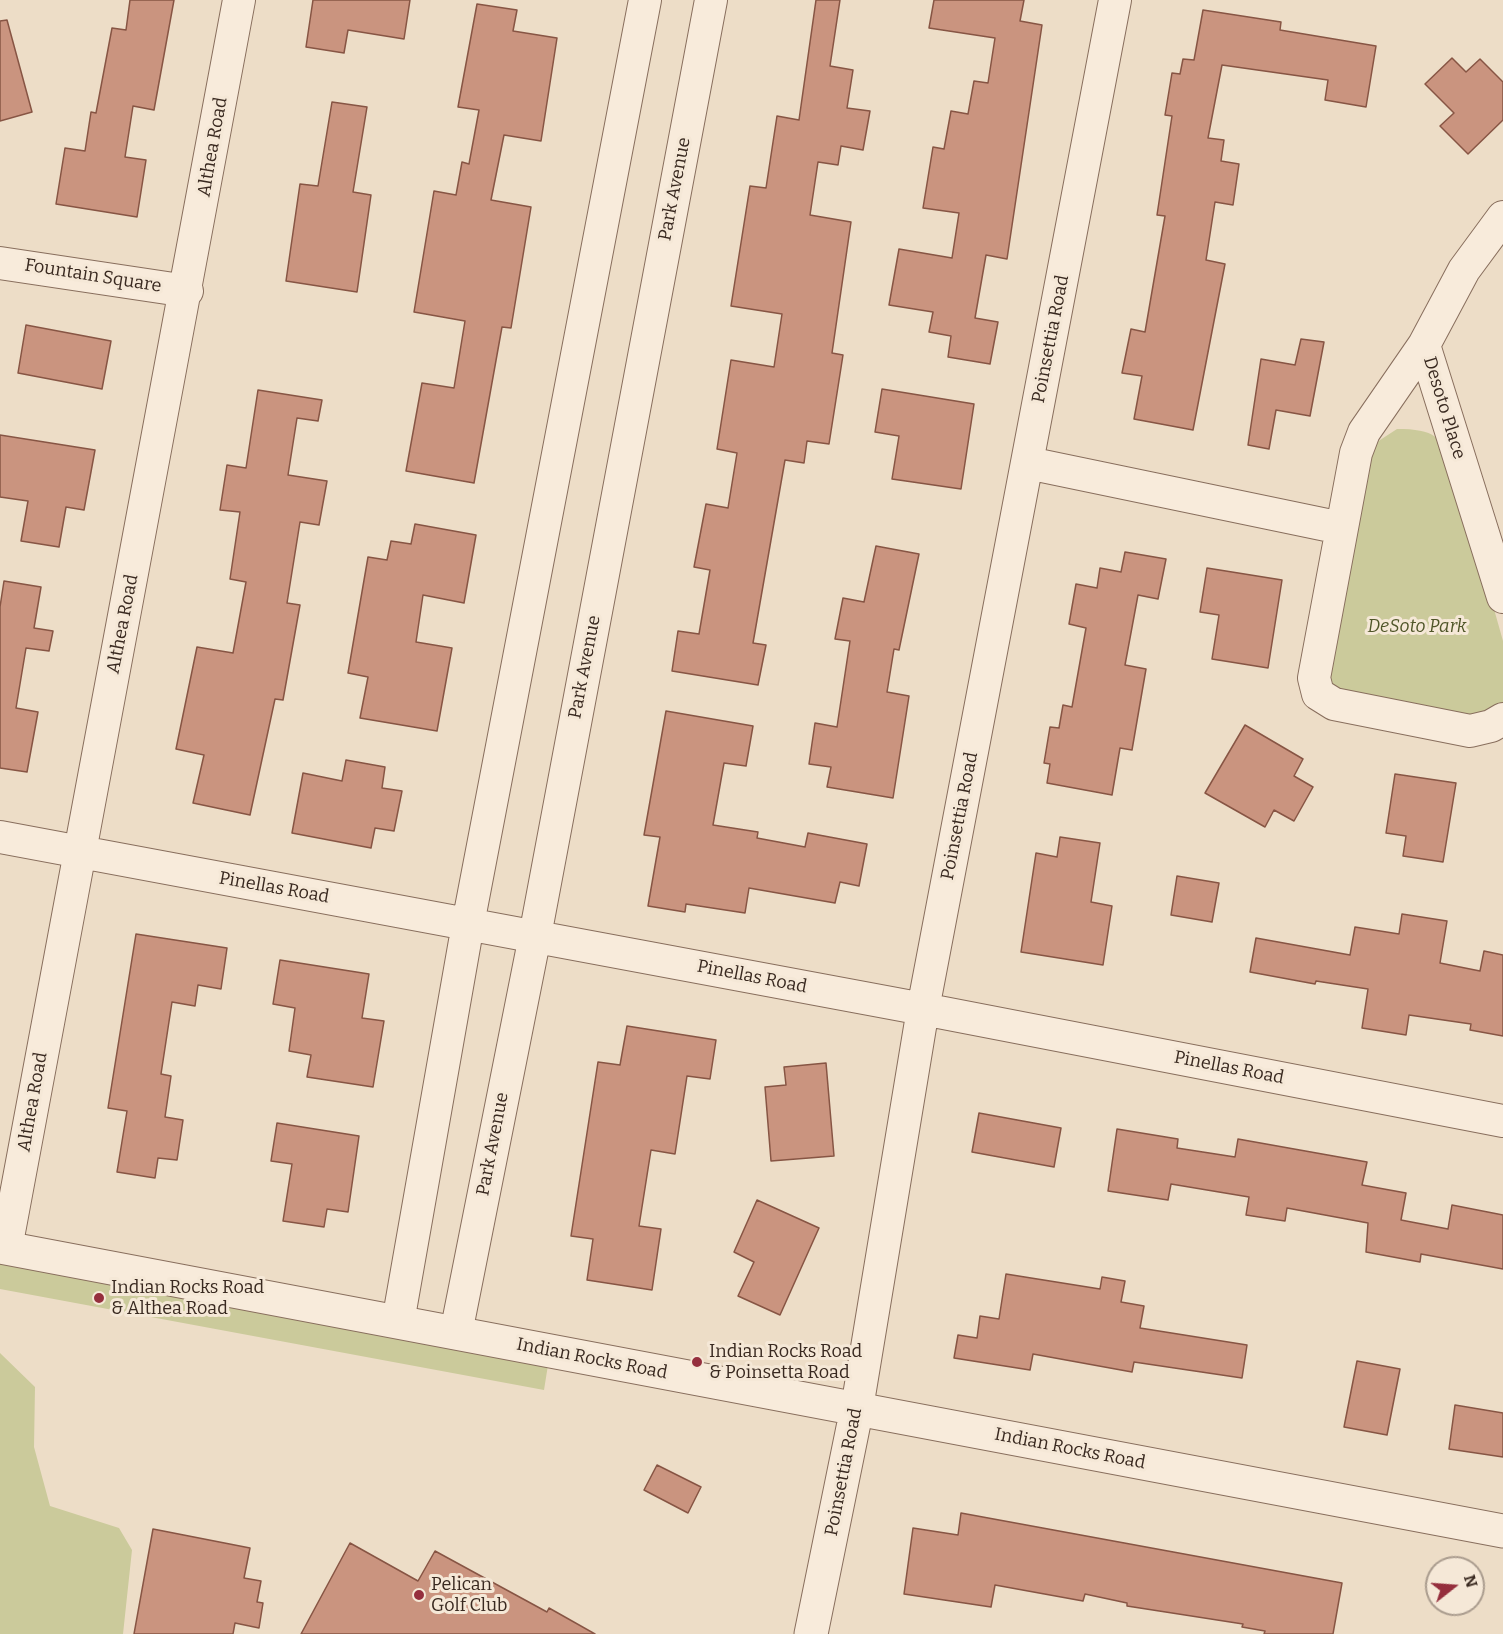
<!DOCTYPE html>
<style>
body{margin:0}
#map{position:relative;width:1503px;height:1634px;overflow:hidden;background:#edddc7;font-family:Bitter,serif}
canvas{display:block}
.north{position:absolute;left:1425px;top:1556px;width:60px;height:60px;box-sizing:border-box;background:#f5e8d7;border:2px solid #aa9c8e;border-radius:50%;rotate:73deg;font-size:16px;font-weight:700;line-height:24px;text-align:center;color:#392920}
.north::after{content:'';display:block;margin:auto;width:21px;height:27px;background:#952f3d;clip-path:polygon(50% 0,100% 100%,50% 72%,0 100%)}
</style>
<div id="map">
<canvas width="1503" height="1634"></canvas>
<div class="north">N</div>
</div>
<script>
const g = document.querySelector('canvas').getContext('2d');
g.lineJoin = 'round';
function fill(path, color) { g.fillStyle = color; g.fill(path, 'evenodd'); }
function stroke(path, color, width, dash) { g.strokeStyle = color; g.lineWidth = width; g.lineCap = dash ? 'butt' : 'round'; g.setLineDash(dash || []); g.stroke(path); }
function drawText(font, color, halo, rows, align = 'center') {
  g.font = font + ' Bitter,serif'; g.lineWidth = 6; g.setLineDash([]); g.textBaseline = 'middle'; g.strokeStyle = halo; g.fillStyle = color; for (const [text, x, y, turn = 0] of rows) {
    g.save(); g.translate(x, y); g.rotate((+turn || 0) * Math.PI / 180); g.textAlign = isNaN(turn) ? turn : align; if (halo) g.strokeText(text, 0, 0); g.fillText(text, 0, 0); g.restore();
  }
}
const green = new Path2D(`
 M 1397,429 C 1434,429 1443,436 1455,471 L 1503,641 L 1503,708 L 1483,720 L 1343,693 L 1332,684 L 1329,670 L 1365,465 L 1377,442 Z
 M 0,1262 L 548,1365 L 544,1390 L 0,1289 Z
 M 0,1353 L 35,1387 L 34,1447 L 50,1506 L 119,1528 L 132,1550 L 123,1634 L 0,1634 Z`);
const building = new Path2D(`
 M 130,0 L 174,0 L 154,110 L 133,106 L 125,157 L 146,160 L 137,217 L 56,204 L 65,148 L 85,151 L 91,112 L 96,113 L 112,28 L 126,30 Z
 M 313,0 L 410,0 L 404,39 L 348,30 L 344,53 L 306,47 Z
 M 816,0 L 840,0 L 830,66 L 853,70 L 847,108 L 870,111 L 863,150 L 841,146 L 838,165 L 818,162 L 810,215 L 851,222 L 832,353 L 843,355 L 829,444 L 807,441 L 804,463 L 785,460 L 753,643 L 766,645 L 758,685 L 672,671 L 678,631 L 699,634 L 710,570 L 694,567 L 706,504 L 728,508 L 737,453 L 717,449 L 731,360 L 774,367 L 782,314 L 731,306 L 750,186 L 766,188 L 777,116 L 799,120 Z
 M 934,0 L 1024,0 L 1020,21 L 1042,25 L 1007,259 L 986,255 L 975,318 L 998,322 L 990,364 L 948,357 L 951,336 L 929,332 L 933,312 L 889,305 L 899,249 L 952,258 L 959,213 L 923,208 L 933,147 L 944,149 L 951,111 L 968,114 L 974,81 L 988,83 L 995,38 L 929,28 Z
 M 477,4 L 517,10 L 513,31 L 557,38 L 541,141 L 504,135 L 491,200 L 531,207 L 511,328 L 502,327 L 474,483 L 406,471 L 422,383 L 454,388 L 465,321 L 414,312 L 434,191 L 456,195 L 462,162 L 469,164 L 479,110 L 458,107 Z
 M 1203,10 L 1281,22 L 1280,30 L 1376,46 L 1366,107 L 1325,100 L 1328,80 L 1222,65 L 1208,138 L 1224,140 L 1221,161 L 1239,164 L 1233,205 L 1215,202 L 1206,260 L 1225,264 L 1193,430 L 1134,419 L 1142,376 L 1122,373 L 1131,329 L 1145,332 L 1165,216 L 1157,215 L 1172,116 L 1165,115 L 1172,73 L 1180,74 L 1183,59 L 1194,60 Z
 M 7,20 L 32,112 L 0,121 L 0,21 Z
 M 1452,58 L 1466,72 L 1480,59 L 1503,82 L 1503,120 L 1468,154 L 1440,126 L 1454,113 L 1425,84 Z
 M 332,102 L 367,107 L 353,192 L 371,195 L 357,292 L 286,281 L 300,184 L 318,186 Z
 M 26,325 L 111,341 L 102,389 L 18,373 Z
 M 1301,339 L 1324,342 L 1310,416 L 1276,410 L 1269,449 L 1248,445 L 1261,359 L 1295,365 Z
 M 882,389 L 974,404 L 961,489 L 892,479 L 899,436 L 875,432 Z
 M 258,390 L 322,400 L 318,421 L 297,418 L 288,475 L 327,481 L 319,525 L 300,522 L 287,603 L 300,605 L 283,700 L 275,699 L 250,815 L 193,803 L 204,755 L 176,749 L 197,647 L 233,653 L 246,582 L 230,579 L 240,512 L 220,510 L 227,465 L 246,468 Z
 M 0,435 L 95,450 L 84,510 L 66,507 L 59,547 L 21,541 L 28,501 L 0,497 Z
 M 415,524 L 476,535 L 464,603 L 423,595 L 416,642 L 452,648 L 437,731 L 360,718 L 368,677 L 348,673 L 368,557 L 387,560 L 391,541 L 411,544 Z
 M 876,546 L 919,554 L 899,650 L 894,649 L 887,692 L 909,696 L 893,798 L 827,787 L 831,767 L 809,764 L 815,723 L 837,727 L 850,641 L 835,639 L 843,598 L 864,602 Z
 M 1125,552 L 1166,559 L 1158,599 L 1138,595 L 1125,665 L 1146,669 L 1132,750 L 1120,748 L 1112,795 L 1047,783 L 1050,764 L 1044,763 L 1050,727 L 1059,728 L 1063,705 L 1072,707 L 1086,628 L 1069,624 L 1076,584 L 1097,588 L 1100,568 L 1121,572 Z
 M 1207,568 L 1282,580 L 1268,668 L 1212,659 L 1219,615 L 1200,612 Z
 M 4,581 L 41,587 L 34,628 L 53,631 L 49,651 L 26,648 L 16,708 L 38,712 L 27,772 L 0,768 L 0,607 Z
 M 666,711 L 753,726 L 746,766 L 724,763 L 713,825 L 758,832 L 757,838 L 805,847 L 808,833 L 867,844 L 859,886 L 840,882 L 835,903 L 749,888 L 745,913 L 686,904 L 685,912 L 648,906 L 660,837 L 644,835 Z
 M 1245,725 L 1303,759 L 1294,776 L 1313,787 L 1294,821 L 1274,810 L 1265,827 L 1205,793 Z
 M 346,760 L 385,767 L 382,788 L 402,791 L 394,831 L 375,828 L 371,848 L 292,833 L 303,773 L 342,781 Z
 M 1395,774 L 1456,783 L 1443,862 L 1403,856 L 1406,836 L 1386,833 Z
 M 1060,837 L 1100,843 L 1091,902 L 1112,906 L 1103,965 L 1021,952 L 1036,853 L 1057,857 Z
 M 1177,876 L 1219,883 L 1212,922 L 1171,915 Z
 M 1402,914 L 1447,921 L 1440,963 L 1480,971 L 1484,951 L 1503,955 L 1503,1036 L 1470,1030 L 1471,1024 L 1409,1015 L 1406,1035 L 1362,1028 L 1368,989 L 1316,981 L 1315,984 L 1250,972 L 1256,938 L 1350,955 L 1355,927 L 1399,934 Z
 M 136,934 L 227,948 L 221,989 L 198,985 L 195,1006 L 172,1002 L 161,1074 L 171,1076 L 165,1117 L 183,1120 L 177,1160 L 158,1158 L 155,1178 L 117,1172 L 127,1111 L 108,1108 Z
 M 280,960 L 369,974 L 362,1018 L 384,1021 L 373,1087 L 307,1077 L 311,1055 L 289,1051 L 295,1008 L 273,1004 Z
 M 627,1026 L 716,1040 L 710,1079 L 687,1076 L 675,1154 L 651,1150 L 639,1226 L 661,1229 L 652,1290 L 587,1280 L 593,1239 L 571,1236 L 598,1062 L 620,1065 Z
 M 826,1063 L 834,1156 L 771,1161 L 765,1087 L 786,1085 L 784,1067 Z
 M 979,1113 L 1061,1128 L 1054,1167 L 972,1152 Z
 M 277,1123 L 359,1136 L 348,1212 L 327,1209 L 324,1227 L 283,1221 L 292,1164 L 271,1161 Z
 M 1117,1129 L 1178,1139 L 1177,1148 L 1235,1157 L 1238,1139 L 1367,1162 L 1362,1185 L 1406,1193 L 1401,1220 L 1448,1229 L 1452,1205 L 1503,1215 L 1503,1269 L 1421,1254 L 1420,1262 L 1366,1252 L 1368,1223 L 1287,1208 L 1285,1221 L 1246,1215 L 1249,1197 L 1171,1184 L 1168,1200 L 1108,1191 Z
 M 757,1200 L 819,1228 L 780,1315 L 738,1296 L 754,1262 L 734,1252 Z
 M 1006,1274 L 1100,1289 L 1102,1277 L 1125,1281 L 1121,1302 L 1144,1306 L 1140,1328 L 1247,1345 L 1242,1378 L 1134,1362 L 1132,1372 L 1033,1354 L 1030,1370 L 954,1358 L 958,1335 L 977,1338 L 980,1316 L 999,1319 Z
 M 1357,1361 L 1400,1369 L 1387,1435 L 1344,1427 Z
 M 1455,1405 L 1503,1413 L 1503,1457 L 1449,1449 Z
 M 657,1465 L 701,1487 L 688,1513 L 644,1490 Z
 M 961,1513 L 1342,1583 L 1333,1634 L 1264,1634 L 1265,1631 L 1242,1627 L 1243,1624 L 1127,1606 L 1127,1603 L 1085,1594 L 1083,1601 L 995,1585 L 991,1607 L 904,1594 L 913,1528 L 958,1535 Z
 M 153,1529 L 250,1548 L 244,1578 L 261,1581 L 257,1602 L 263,1603 L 259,1628 L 235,1623 L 233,1634 L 134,1634 Z
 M 350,1543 L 418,1581 L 435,1551 L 547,1612 L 549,1608 L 595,1634 L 301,1634 Z`);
const minor = new Path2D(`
 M 1503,217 L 1464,270 L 1424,345 L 1364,432 L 1356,453 L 1314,678 L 1318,694 L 1334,704 L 1470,731 L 1491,726 L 1503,719
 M 0,263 L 187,291
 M 1424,345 L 1503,597
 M 1028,463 L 1341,528
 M 0,837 L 923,1009 L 1503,1121
 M 6,1248 L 239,0
 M 398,1322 L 468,924 L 645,0
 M 456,1333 L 535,936 L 711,0
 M 857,1408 L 923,1009 L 1115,0`);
const tertiary = new Path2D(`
 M 0,1247 L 1503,1531
 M 811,1634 L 857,1408`);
const markers = [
 [99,1298,6,"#952f3d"],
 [697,1362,6,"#952f3d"],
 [419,1595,6,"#952f3d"]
];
const streetNames = [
 ["Althea Road",213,147,-80],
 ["Park Avenue",675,189,-79],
 ["Fountain Square",93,276,9],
 ["Poinsettia Road",1051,339,-79],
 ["Desoto Place",1444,408,73],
 ["Althea Road",123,624,-79],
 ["Park Avenue",585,667,-79],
 ["Poinsettia Road",960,816,-79],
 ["Pinellas Road",274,888,10],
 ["Pinellas Road",752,977,11],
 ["Pinellas Road",1229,1068,11],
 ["Althea Road",33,1102,-80],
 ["Park Avenue",493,1144,-79],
 ["Indian Rocks Road",592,1359,11],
 ["Indian Rocks Road",1070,1449,11],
 ["Poinsettia Road",844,1472,-79]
];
const parkNames = [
 ["DeSoto Park",1417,627]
];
const poiNames = [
 ["Indian Rocks Road",111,1288],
 ["& Althea Road",111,1309],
 ["Indian Rocks Road",709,1352],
 ["& Poinsetta Road",709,1373],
 ["Pelican",431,1585],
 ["Golf Club",431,1606]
];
fill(green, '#cbca9b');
fill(building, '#ca947f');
stroke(building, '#875544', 1.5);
stroke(minor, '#886e5d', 34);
stroke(tertiary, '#886e5d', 35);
stroke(minor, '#f8ebdb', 32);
stroke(tertiary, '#f8ebdb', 33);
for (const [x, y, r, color] of markers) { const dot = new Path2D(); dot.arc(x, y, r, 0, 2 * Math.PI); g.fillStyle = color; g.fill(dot); stroke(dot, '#f5e8d7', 2); }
drawText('18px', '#392920', '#f5e8d7', streetNames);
drawText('italic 18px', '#4f5528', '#f5e8d7', parkNames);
drawText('18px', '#392920', '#f5e8d7', poiNames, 'left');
</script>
